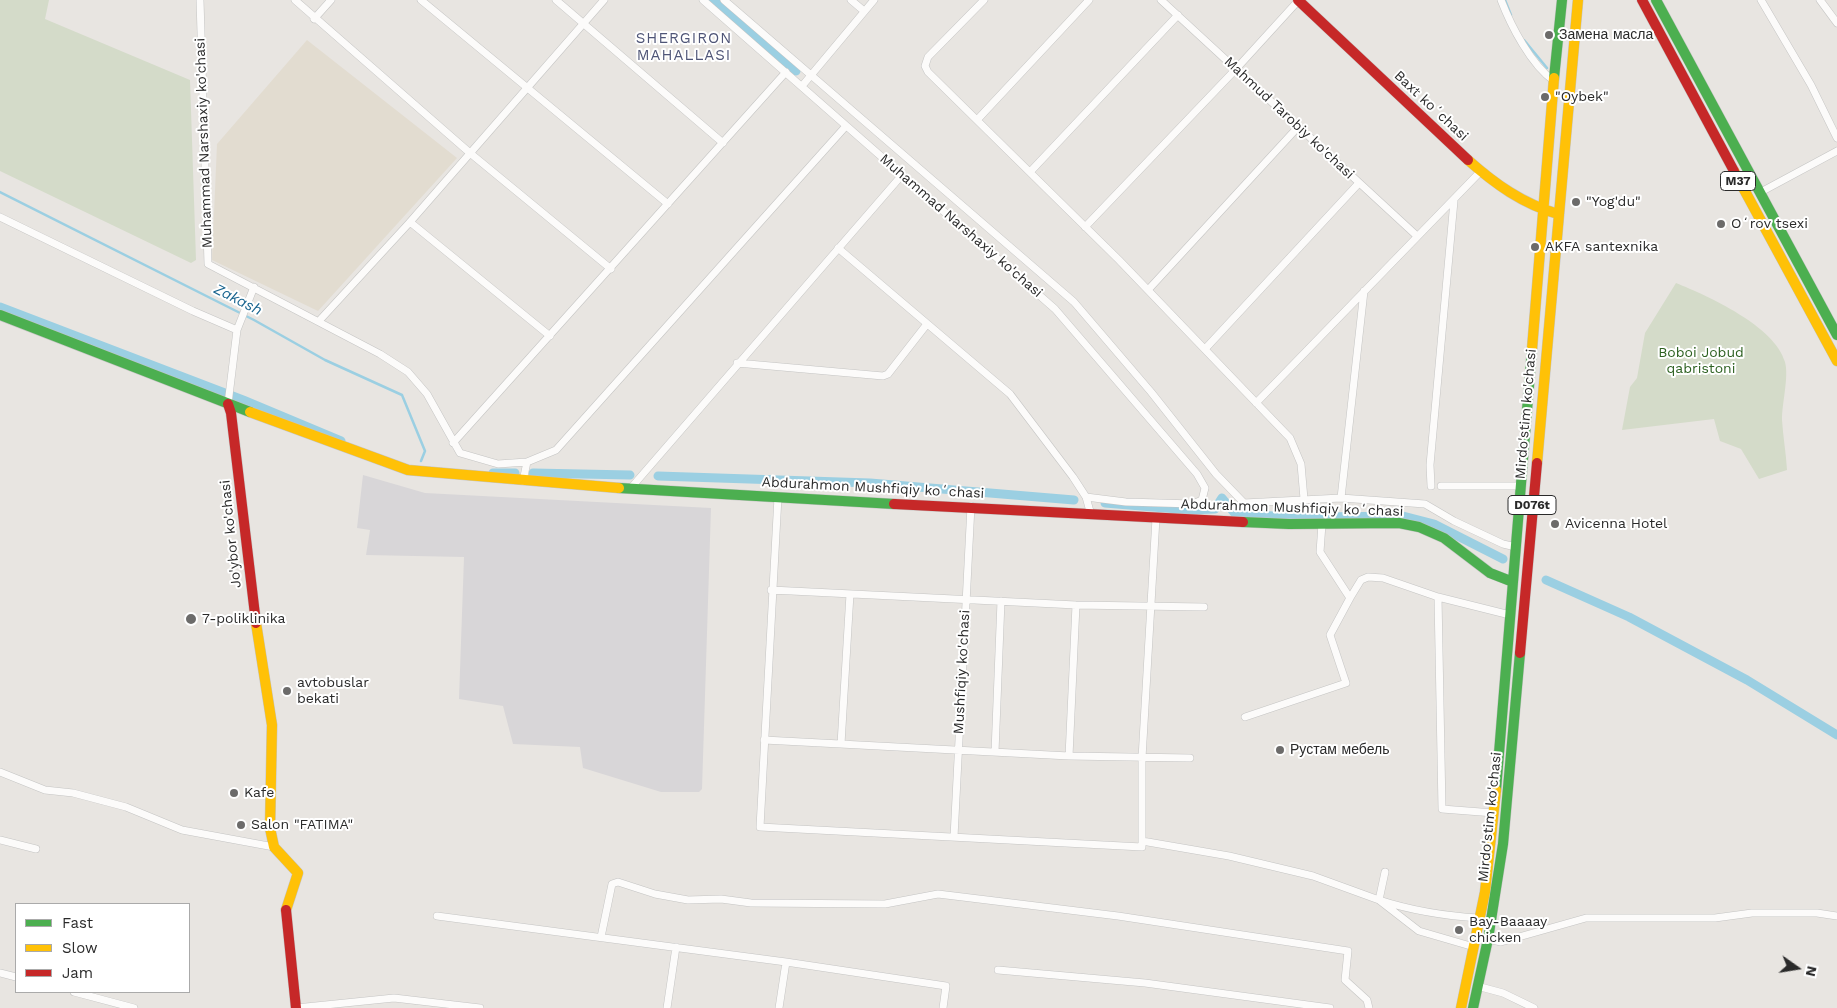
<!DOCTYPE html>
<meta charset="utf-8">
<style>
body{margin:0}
#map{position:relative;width:1837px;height:1008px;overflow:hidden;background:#e8e5e1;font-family:"Work Sans",sans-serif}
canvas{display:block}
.legend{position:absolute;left:15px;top:903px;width:175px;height:90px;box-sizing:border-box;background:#fff;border:1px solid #aaa;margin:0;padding:6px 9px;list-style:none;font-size:15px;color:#2a2a2a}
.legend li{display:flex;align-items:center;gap:10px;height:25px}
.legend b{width:25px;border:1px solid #aaa}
.north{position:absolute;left:1772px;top:943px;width:50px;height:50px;-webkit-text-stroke:4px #fff;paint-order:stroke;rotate:103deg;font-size:14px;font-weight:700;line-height:20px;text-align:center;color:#2a2a2a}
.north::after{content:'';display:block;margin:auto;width:18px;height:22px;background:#2a2a2a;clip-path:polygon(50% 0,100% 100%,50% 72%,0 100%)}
</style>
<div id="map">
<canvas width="1837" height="1008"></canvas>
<ul class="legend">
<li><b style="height:6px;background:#4caf50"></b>Fast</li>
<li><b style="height:6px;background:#ffc107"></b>Slow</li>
<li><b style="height:6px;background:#c62828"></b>Jam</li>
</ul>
<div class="north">N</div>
</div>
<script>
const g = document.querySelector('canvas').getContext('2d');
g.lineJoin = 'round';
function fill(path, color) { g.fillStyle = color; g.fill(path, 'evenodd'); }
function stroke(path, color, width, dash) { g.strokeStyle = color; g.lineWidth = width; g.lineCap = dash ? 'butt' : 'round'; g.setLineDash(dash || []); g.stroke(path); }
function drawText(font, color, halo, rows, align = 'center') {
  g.font = font + ' "Work Sans",sans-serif'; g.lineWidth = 4; g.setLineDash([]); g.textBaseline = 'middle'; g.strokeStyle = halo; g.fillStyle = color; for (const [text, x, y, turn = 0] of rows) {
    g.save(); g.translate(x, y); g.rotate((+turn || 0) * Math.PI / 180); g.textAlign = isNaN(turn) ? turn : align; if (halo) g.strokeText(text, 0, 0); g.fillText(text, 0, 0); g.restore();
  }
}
const industrial = new Path2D(`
 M 363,475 L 425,493 L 711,508 L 702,789 L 699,792 L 661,792 L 583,768 L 580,747 L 513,744 L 503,706 L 459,699 L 464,557 L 366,555 L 370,530 L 357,528 Z`);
const education = new Path2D(`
 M 307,40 L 457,158 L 318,311 L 212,260 L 217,144 Z`);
const cemetery = new Path2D(`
 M 0,0 L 49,0 L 45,19 L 190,80 L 196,260 L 191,263 L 0,171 Z
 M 1676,283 C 1708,296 1775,326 1785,362 C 1789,377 1782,403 1782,420 C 1783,436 1786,453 1787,470 L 1759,479 L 1741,449 L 1720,441 L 1714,419 L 1622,430 L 1630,387 L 1637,378 L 1645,333 Z`);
const stream = new Path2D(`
 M 1505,0 L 1511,15
 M 1524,40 L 1547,68
 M 0,192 L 254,320 L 325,360 L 402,395 L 425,451 L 421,461`);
const canal = new Path2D(`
 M 713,0 L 796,71
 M 0,307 L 243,400 L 341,441
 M 493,473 L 515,473
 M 533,473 L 630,475
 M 658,476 L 870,483 L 1074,500
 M 1105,503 L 1189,510 L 1215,509 L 1222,498 L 1236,515 L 1319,517 L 1403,516 L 1434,524 L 1503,559
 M 1546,580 L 1629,617 L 1747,680 L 1837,735`);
const street = new Path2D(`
 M 200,0 L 208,264 L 380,354 L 408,372 L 427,394 L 460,453 L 498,464 L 527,462
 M 295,0 L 470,153 L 611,269
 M 421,0 L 668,204
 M 556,0 L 723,143
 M 703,0 L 1055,309 L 1197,474 L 1205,488 L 1202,500 L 1193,504 L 1126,502 L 1086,497
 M 724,0 L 1074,302 L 1151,392 L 1216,474 L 1244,503 L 1341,498 L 1425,504 L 1454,521 L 1503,544 L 1516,547
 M 851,0 L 864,11
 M 984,0 L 928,57 L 925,66 L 928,72 L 1119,260 L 1290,438 L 1301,464 L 1304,499
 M 1161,0 L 1417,236
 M 1501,0 C 1511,26 1531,65 1554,81
 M 1761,0 L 1811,85 L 1837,138
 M 1820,0 L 1837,23
 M 314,19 L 331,0
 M 802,86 L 874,0
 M 977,120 L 1089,0
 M 1030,172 L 1178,15
 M 1759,193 L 1837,151
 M 0,217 L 193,311 L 237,330
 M 410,222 L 550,336
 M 1085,227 L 1236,69 L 1298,1
 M 838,248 L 1010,394 L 1073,477 L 1086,497 L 1091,515
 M 1148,290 L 1298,127
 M 319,321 L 410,222 L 604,0
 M 1205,349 L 1359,183
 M 737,363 L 883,376 L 888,374 L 927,324
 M 1256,403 L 1481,171
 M 228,404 L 237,330 L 254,287
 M 453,443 L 786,72
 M 523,481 L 527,462 L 556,450 L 846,126
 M 1431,486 L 1430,465 L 1454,201
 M 1441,486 L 1521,486
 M 630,489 L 902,175
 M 778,497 L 760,827 L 1142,847 L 1142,758 L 1156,518
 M 1341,498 L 1364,291
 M 1322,524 L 1320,552 L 1350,598
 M 771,590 L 1076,605 L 1204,607
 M 1438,597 L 1442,809 L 1494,813
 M 1245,717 L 1346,683 L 1330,635 L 1350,598 L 1361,580 L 1368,577 L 1383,578 L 1438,597 L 1510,615
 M 764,740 L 1069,756 L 1190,758
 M 841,744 L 850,594
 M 995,752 L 1001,601
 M 1069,756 L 1076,605
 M 0,772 L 45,790 L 73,793 L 126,807 L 182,830 L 274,847
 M 954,837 L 971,506
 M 0,840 L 36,849
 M 1142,841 L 1229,856 L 1313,876 L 1379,900 L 1419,931 L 1474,947
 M 1385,872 L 1379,900 C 1413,911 1444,916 1480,918
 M 437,916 L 786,962 L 946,986 L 943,1008
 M 601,937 L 612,884 L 618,882 L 655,894 L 688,900 L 721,899 L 751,903 L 885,904 L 938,894 L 1118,916 L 1348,951 L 1345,980 L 1367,1000 L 1369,1008
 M 1488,939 L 1501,942 L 1586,918 L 1715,918 L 1752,913 L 1817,913 L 1837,916
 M 998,970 L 1145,983 L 1330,1008
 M 0,973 L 16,977
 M 1477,986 L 1503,993 L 1534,1008
 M 74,992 L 134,1008
 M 296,1008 L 394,998 L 480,1008
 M 667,1008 L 676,947
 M 779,1008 L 786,962`);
const fast = new Path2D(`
 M 1656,0 L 1837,335
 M 1554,78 L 1562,0
 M 0,315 L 250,412
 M 619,488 L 894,504
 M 1243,522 L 1289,524 L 1399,523 L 1419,527 L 1444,538 L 1490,573 L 1513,582
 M 1496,790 L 1532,349
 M 1473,1008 L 1488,939 L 1503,844 L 1520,653`);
const slow = new Path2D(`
 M 1468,160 C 1495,184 1523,204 1558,214
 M 1734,171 L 1837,361
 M 1532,349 L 1554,78
 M 250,412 L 408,470 L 619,488
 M 1537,463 L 1578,0
 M 256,623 L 272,725 L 270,828 L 274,847 L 298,873 L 286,910
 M 1461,1008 L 1485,892 L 1496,790`);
const jam = new Path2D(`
 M 1298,0 L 1468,160
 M 1642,0 L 1734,171
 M 228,404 L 231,413 L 256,623
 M 894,504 L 1243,522
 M 1520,653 L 1537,463
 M 286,910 L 296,1008`);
const markers = [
 [1549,35,5,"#6c6b6a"],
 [1545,97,5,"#6c6b6a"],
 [1576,202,5,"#6c6b6a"],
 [1721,224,5,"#6c6b6a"],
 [1535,247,5,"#6c6b6a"],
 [1555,524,5,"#6c6b6a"],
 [191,619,6,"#6c6b6a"],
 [287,691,5,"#6c6b6a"],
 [1280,750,5,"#6c6b6a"],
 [234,793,5,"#6c6b6a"],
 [241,825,5,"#6c6b6a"],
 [1459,930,5,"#6c6b6a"]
];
const shields = [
 [1738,181,35],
 [1532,505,48]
];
const shieldNames = [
 ["M37",1738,181],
 ["D076t",1532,505]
];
const poiNames = [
 ["Замена масла",1559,35],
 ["\"Oybek\"",1555,97],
 ["\"Yog'du\"",1586,202],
 ["Oʻrov tsexi",1731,224],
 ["AKFA santexnika",1545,247],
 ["Avicenna Hotel",1565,524],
 ["7-poliklinika",202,619],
 ["avtobuslar",297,683],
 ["bekati",297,699],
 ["Рустам мебель",1290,750],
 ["Kafe",244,793],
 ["Salon \"FATIMA\"",251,825],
 ["Bay-Baaaay",1469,922],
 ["chicken",1469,938]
];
const streetNames = [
 ["Baxt koʻchasi",1431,106,43],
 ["Mahmud Tarobiy ko'chasi",1289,118,43],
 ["Muhammad Narshaxiy ko'chasi",204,143,-92],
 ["Muhammad Narshaxiy ko'chasi",961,226,41],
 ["Mirdo'stim ko'chasi",1526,414,-85],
 ["Abdurahmon Mushfiqiy koʻchasi",873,488,3],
 ["Abdurahmon Mushfiqiy koʻchasi",1292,508,2],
 ["Jo'ybor ko'chasi",231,534,-96],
 ["Mushfiqiy ko'chasi",962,672,-87],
 ["Mirdo'stim ko'chasi",1490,817,-84]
];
const parkNames = [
 ["Boboi Jobud",1701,353],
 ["qabristoni",1701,369]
];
const neighbourhoodNames = [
 ["SHERGIRON",684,39],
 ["MAHALLASI",684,56]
];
const waterNames = [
 ["Zakash",238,300,27]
];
fill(industrial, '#d8d6d8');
fill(education, '#e2dcd0');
fill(cemetery, '#d4dbc9');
stroke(stream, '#9bcfe2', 2.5);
stroke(canal, '#9bcfe2', 9);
stroke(street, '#c4c4c3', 8);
stroke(fast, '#c4c4c3', 11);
stroke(slow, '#c4c4c3', 11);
stroke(jam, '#c4c4c3', 11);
stroke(street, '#fcfbfa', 7);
stroke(fast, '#4caf50', 10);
stroke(slow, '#ffc107', 10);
stroke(jam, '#c62828', 10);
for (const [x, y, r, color] of markers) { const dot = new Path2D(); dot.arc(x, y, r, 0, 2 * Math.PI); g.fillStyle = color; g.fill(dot); stroke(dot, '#fff', 2); }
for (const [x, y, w] of shields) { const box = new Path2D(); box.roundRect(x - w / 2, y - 9.5, w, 19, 4); g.fillStyle = '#fff'; g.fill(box); stroke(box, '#2a2a2a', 1); }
drawText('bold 12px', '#2a2a2a', null, shieldNames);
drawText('14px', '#2a2a2a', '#fff', poiNames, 'left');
drawText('14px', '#2a2a2a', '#fff', streetNames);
drawText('14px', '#2d6121', '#fff', parkNames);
g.letterSpacing = '1px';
drawText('15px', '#4f5577', '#fff', neighbourhoodNames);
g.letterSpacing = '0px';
drawText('italic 15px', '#1a658f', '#fff', waterNames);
</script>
